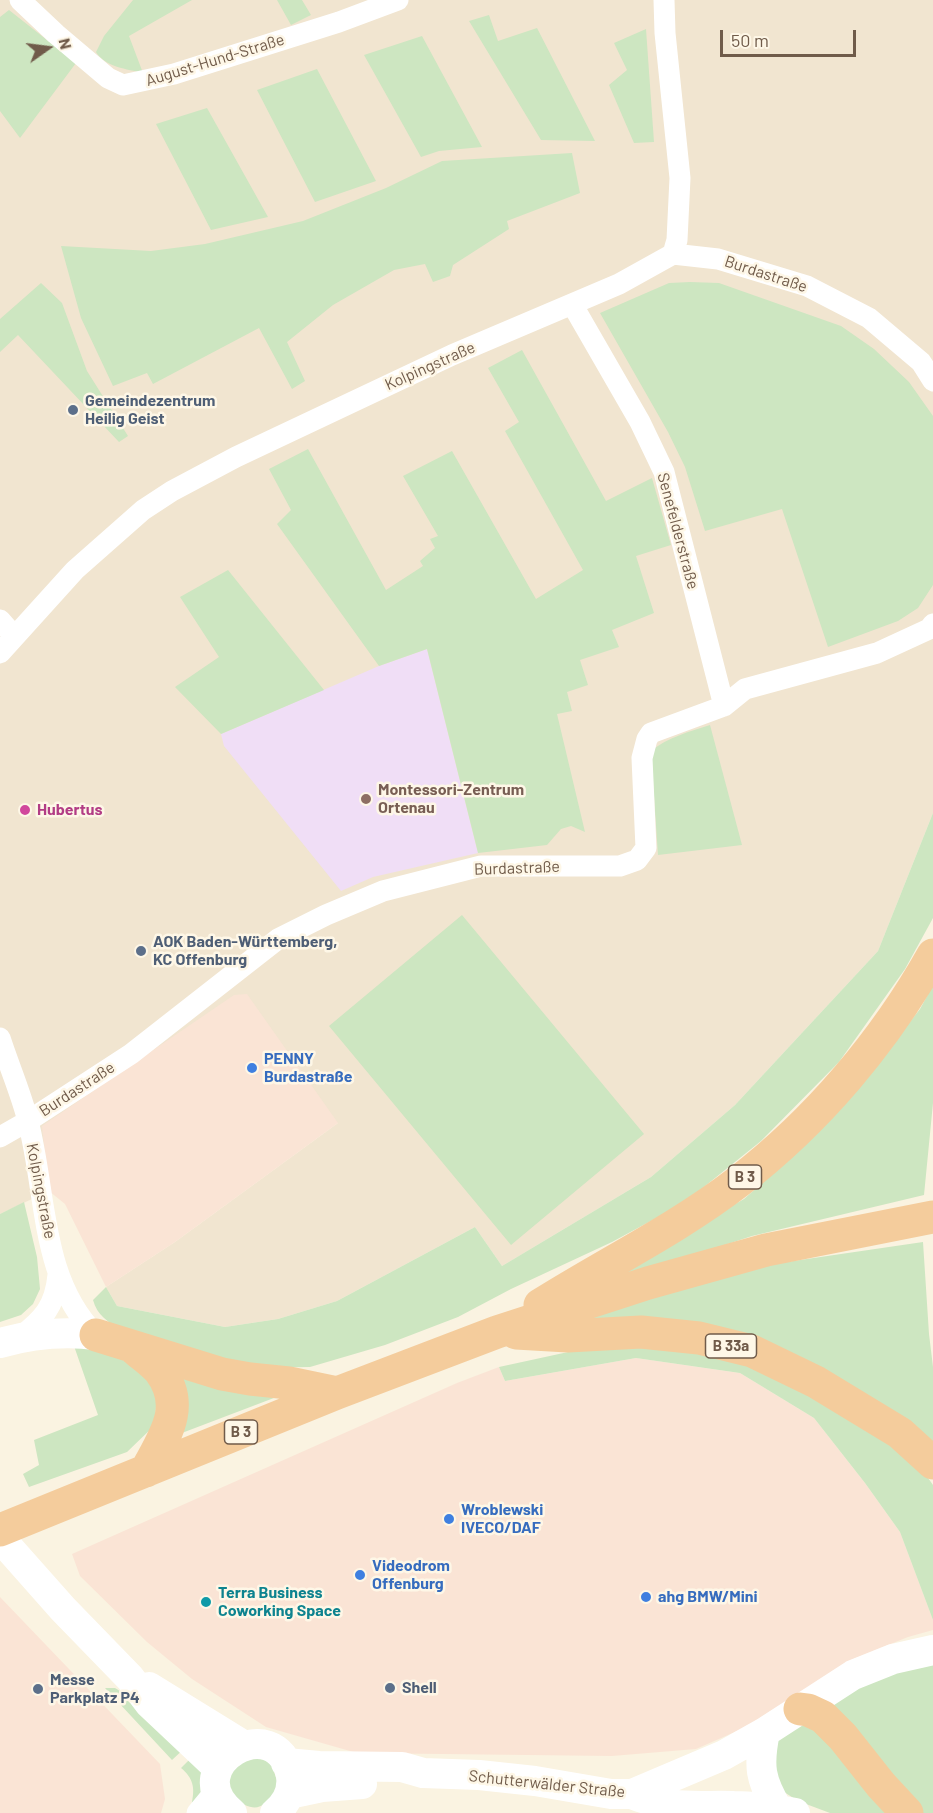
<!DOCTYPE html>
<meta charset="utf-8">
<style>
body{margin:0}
#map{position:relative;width:933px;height:1813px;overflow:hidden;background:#faf3e1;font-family:Barlow,sans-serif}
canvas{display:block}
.north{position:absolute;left:18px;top:18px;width:60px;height:60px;-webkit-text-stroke:4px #fef7e7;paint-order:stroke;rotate:76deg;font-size:16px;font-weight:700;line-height:24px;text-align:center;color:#705b4a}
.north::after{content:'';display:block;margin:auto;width:21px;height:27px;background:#705b4a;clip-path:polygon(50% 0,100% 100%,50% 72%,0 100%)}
.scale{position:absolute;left:720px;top:30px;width:136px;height:27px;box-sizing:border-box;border:3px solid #705b4a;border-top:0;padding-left:8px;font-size:18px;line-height:21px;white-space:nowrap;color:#705b4a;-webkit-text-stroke:4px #fef7e7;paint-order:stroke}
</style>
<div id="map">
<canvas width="933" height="1813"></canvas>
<div class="north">N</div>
<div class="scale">50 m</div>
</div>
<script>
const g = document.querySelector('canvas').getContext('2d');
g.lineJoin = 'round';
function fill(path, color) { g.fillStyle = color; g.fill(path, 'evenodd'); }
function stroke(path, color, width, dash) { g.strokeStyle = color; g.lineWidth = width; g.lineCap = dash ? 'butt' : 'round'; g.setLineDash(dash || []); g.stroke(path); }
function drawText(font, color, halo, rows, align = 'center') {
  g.font = font + ' Barlow,sans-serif'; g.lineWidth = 5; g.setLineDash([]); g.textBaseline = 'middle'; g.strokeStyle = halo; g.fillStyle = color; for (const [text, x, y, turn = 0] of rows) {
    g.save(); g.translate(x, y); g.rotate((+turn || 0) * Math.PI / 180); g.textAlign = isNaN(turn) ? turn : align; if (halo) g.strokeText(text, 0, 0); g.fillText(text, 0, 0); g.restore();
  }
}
const residential = new Path2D(`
 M 0,0 L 933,0 L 933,813 L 878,951 L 735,1105 L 651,1177 L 502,1266 L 475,1227 L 337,1301 L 278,1319 L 225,1327 L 117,1306 L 106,1287 L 175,1242 L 338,1123 L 49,1191 L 0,1214 Z`);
const commercial = new Path2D(`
 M 247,994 L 338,1123 L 175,1242 L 106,1287 L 65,1204 L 49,1191 L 42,1126 L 234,995 Z
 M 636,1358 L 740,1373 L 814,1418 L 865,1483 L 900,1532 L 933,1620 L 933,1630 L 908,1637 L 851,1660 L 744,1728 L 696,1749 L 612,1756 L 357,1753 L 266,1727 L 192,1679 L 147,1642 L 80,1576 L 72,1554 L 457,1383 L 499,1367 L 505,1381 Z
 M 0,1597 L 160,1764 L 165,1799 L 161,1813 L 0,1813 Z`);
const education = new Path2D(`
 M 427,649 L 478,853 L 373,877 L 341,891 L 224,746 L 221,734 L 379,666 Z`);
const green = new Path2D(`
 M 133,0 L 192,0 L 129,36 L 143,73 C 127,69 105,67 96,52 L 104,36 Z
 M 277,0 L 302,0 L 311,15 L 291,25 Z
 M 9,10 L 76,63 L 20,138 L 0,111 L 0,17 Z
 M 489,15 L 498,41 L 537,28 L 595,141 L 541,140 L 469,21 Z
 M 646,29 L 654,142 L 634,143 L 609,85 L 627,70 L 614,43 Z
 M 422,36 L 482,147 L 439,151 L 421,157 L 364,55 Z
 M 317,69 L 376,181 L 315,202 L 257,90 Z
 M 207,108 L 268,217 L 211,230 L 156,124 Z
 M 572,153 L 580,193 L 507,221 L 509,229 L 453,265 L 450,276 L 433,282 L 425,264 L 394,270 L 333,305 L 287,342 L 305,381 L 292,389 L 259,328 L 153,384 L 147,373 L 113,386 L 81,318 L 61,246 L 151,251 L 205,244 L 303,221 L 386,188 L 442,161 Z
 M 690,282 L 719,283 L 841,326 L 874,349 L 909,382 L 933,416 L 933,585 L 918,608 L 898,621 L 828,647 L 782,509 L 705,531 L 685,467 L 668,432 L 600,313 L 669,283 Z
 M 41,283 L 62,303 L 87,371 L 128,436 L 119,442 L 18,335 L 0,352 L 0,319 Z
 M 522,350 L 606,501 L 652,478 L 671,545 L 636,556 L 654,613 L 612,630 L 619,647 L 580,660 L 588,685 L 567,692 L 572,711 L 557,714 L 585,832 L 571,826 L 561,829 L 547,845 L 478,853 L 427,649 L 379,666 L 277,524 L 291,510 L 269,469 L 308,449 L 386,590 L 423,566 L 420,561 L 435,548 L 430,539 L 438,536 L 403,476 L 452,451 L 536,599 L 583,570 L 505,431 L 519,422 L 488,368 Z
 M 228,570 L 324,690 L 221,734 L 175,687 L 219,657 L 180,597 Z
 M 710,725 L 742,845 L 658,855 L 651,751 C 668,737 689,732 710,725 Z
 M 933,813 L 933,918 L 905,969 L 839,1062 L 761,1141 L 684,1203 L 612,1242 L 511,1289 L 458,1317 L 385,1345 L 310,1367 L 245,1368 L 120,1329 C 108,1322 97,1315 93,1300 L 106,1287 L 117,1306 L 225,1327 L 278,1319 L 337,1301 L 475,1227 L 502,1266 L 651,1177 L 735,1105 L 878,951 Z
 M 462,915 L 644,1134 L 511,1245 L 329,1026 Z
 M 933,985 L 933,1103 L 924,1195 L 752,1236 L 598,1287 L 594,1283 L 744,1199 L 789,1159 L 854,1093 L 920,1009 Z
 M 24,1202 L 37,1257 L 40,1289 L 33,1304 L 21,1315 L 0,1322 L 0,1214 Z
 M 923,1242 L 929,1334 L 933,1367 L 933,1458 L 860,1395 L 569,1318 L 759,1266 Z
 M 605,1344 L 685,1346 L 751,1365 L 886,1435 L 921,1468 L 933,1485 L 933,1620 L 900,1532 L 865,1483 L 814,1418 L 740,1373 L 636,1358 L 505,1381 L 499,1367 Z
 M 74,1346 L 115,1355 L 140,1370 L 157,1388 L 155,1425 L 127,1452 L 29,1487 L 23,1474 L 39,1465 L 34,1440 L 98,1415 Z
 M 165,1364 L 287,1393 L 174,1436 Z
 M 933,1662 L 933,1813 L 921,1813 L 822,1703 L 865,1680 Z
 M 105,1688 L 115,1688 L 125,1694 L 186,1747 L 172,1760 Z
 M 812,1721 L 895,1813 L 830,1813 L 798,1801 L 781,1790 L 773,1774 L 774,1739 L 785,1727 Z
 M 193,1756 C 206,1774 208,1785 195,1804 L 192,1802 C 195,1787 193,1778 181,1768 Z
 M 269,1757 L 280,1789 C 259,1811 257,1813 230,1797 L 227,1769 L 233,1761 Z`);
const minor = new Path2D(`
 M 20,0 L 56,34 L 108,78 L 123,85 L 174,74 L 339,22 L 398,0
 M 673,254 L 718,259 L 807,286 L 869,318 L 921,362 L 933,381
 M 572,304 L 640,422 L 664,472 L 724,706
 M 0,620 L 14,636
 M 0,653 L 75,570 L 143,510 L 172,491 L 236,457 L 452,355 L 619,284 L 673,254 L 677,240 L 680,178 L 665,33 L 664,0
 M 0,1038 C 9,1066 21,1093 28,1121 C 47,1194 40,1279 96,1335
 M 0,1137 L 28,1121 L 131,1054 L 278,939 L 326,915 L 383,891 L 481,866 L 620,866 L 637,860 L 646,848 L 642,758 L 647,739 L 651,733 L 724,706 L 745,689 L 877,653 L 929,629 L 933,624
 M 19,1338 C 43,1319 55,1307 58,1275
 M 197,1813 L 216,1790`);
const secondary = new Path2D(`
 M 0,1343 C 32,1334 63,1331 96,1335
 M 0,1538 L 63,1609 L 130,1678 L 149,1703 L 218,1768
 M 149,1687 L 243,1745
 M 765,1732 C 758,1766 760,1780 778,1810
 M 286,1763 L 319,1766 L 402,1767 L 423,1773 L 479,1775 L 535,1781 L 611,1794 L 632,1794 L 724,1755 L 765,1732 L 853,1675 L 893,1659 L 933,1650
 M 289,1794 L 322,1787 L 362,1784
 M 632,1794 C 671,1810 694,1805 734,1806 C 754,1806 775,1809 795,1813
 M 232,1813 C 175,1766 277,1706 291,1776 C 293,1791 286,1804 275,1813`);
const trunk = new Path2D(`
 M 540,1305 C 605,1264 677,1229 738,1182 C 817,1121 884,1042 933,955
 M 516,1333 L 568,1336 L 641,1332 L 699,1338 L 752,1351 L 816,1382 L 900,1433 L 933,1463
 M 96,1335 L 222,1374 L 250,1379 L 289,1383 L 337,1393
 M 135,1349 C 143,1356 153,1363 160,1371 C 187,1407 164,1437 146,1471
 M 0,1530 L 337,1393 L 497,1332 L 648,1283 L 766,1250 L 933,1217
 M 800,1709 L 808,1710 L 823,1717 L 843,1737 L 881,1785 L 907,1813`);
const markers = [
 [73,410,6,"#5c6f8a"],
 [366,799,6,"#8d6e63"],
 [25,810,6,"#d1479c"],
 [141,951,6,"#5c6f8a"],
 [252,1068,6,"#3f7fe0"],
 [449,1519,6,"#3f7fe0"],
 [360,1575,6,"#3f7fe0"],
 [646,1597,6,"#3f7fe0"],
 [206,1602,6,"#0f9aa8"],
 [390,1688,6,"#5c6f8a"],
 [38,1689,6,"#5c6f8a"]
];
const shields = [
 [745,1177,33],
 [731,1346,51],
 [241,1432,33]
];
const shieldNames = [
 ["B 3",745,1177],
 ["B 33a",731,1346],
 ["B 3",241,1432]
];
const streetNames = [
 ["August-Hund-Straße",215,60,-17],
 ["Burdastraße",766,274,18],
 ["Kolpingstraße",430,366,-24],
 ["Senefelderstraße",678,531,75],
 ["Burdastraße",517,868,-2],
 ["Burdastraße",77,1089,-33],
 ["Kolpingstraße",41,1191,79],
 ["Schutterwälder Straße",547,1784,6]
];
const serviceNames = [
 ["Gemeindezentrum",85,401],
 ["Heilig Geist",85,419],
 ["AOK Baden-Württemberg,",153,942],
 ["KC Offenburg",153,960],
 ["Messe",50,1680],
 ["Parkplatz P4",50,1698],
 ["Shell",402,1688]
];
const educationNames = [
 ["Montessori-Zentrum",378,790],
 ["Ortenau",378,808]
];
const hotelNames = [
 ["Hubertus",37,810]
];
const shopNames = [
 ["PENNY",264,1059],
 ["Burdastraße",264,1077],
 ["Wroblewski",461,1510],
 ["IVECO/DAF",461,1528],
 ["Videodrom",372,1566],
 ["Offenburg",372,1584],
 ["ahg BMW/Mini",658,1597]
];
const cultureNames = [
 ["Terra Business",218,1593],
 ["Coworking Space",218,1611]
];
fill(residential, '#f1e5d0');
fill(commercial, '#fae4d5');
fill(education, '#f0def6');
fill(green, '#cde6c1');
stroke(minor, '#fff', 21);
stroke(secondary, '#fff', 30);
stroke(trunk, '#f4cc9c', 33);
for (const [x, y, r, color] of markers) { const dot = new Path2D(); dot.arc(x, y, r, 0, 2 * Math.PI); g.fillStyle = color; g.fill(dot); stroke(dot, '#fef7e7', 2); }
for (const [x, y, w] of shields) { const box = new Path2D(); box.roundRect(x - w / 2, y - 12, w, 24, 4.5); g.fillStyle = '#fef7e7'; g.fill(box); stroke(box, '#705b4a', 1.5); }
drawText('bold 15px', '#705b4a', null, shieldNames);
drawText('16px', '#705b4a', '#fef7e7', streetNames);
drawText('bold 16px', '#4e5e75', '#fef7e7', serviceNames, 'left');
drawText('bold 16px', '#785e54', '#fef7e7', educationNames, 'left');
drawText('bold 16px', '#b23c85', '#fef7e7', hotelNames, 'left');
drawText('bold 16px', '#366cbe', '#fef7e7', shopNames, 'left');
drawText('bold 16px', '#0d838f', '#fef7e7', cultureNames, 'left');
</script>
